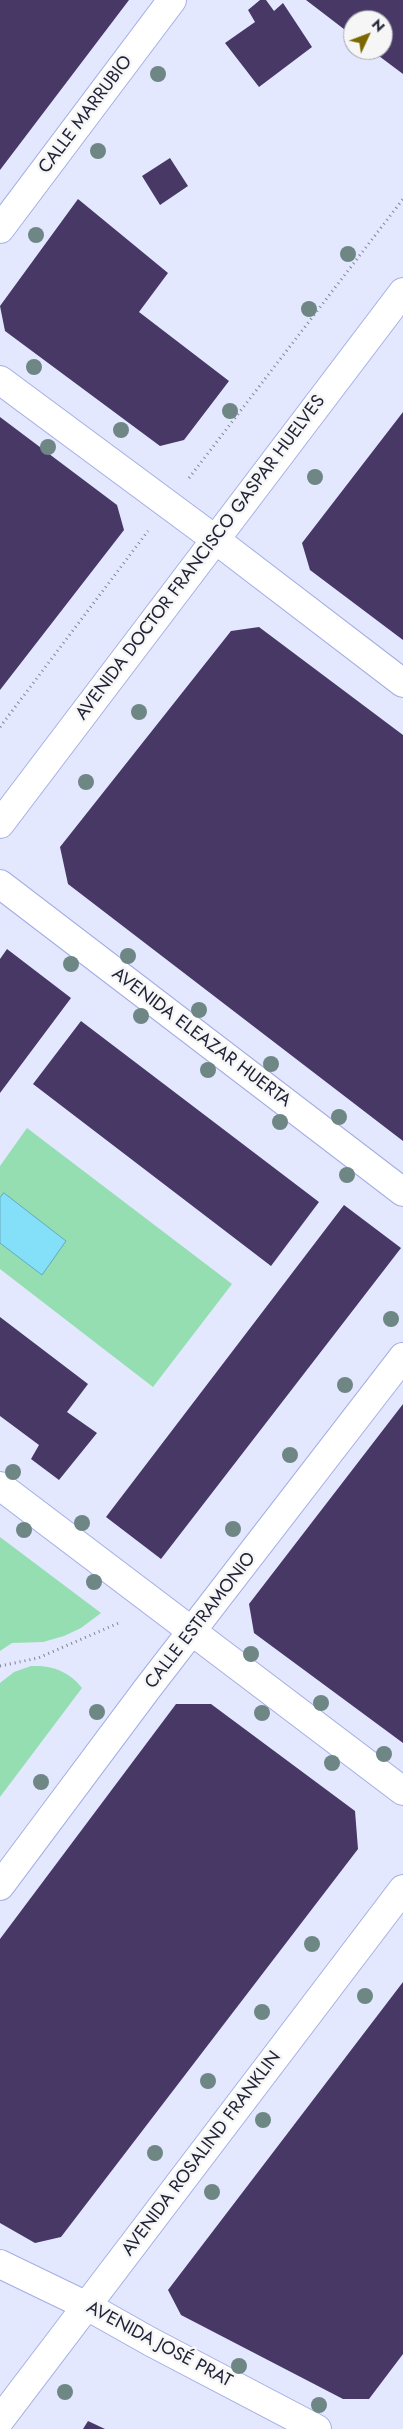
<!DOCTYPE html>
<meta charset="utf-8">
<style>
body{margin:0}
#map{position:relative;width:403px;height:2429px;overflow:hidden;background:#e3e8ff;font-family:Jost,sans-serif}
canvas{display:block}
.north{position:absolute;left:343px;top:10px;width:50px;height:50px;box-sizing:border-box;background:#f6f6f6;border:1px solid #a1a2aa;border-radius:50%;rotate:47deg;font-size:14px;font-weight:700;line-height:20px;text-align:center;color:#212439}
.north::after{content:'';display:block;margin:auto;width:18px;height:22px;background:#7b6900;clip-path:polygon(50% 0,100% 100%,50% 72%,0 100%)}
</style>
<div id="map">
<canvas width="403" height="2429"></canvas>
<div class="north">N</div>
</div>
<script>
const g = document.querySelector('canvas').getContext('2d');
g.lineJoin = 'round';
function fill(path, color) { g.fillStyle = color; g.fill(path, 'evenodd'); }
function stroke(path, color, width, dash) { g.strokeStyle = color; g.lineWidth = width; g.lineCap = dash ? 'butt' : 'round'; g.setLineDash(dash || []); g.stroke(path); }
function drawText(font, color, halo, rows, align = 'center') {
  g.font = font + ' Jost,sans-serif'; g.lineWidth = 5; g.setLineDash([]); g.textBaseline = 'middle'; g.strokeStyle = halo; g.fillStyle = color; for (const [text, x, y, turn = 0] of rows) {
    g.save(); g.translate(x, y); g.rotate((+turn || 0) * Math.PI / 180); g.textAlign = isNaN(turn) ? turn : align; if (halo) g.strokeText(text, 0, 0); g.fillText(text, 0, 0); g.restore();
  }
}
const green = new Path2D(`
 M 27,1128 L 232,1284 L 153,1387 L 0,1269 L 0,1166 Z
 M 0,1537 L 101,1613 L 81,1628 L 64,1636 L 43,1642 L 12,1643 L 0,1651 Z
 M 31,1666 C 52,1665 69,1671 82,1688 L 0,1797 L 0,1683 L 14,1672 Z`);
const water = new Path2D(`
 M 4,1193 L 66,1241 L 42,1275 L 0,1243 L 0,1198 Z`);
const building = new Path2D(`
 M 0,0 L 129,0 L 0,170 Z
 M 260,0 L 266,0 L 274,11 L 283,3 L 312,47 L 259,87 L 225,43 L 255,22 L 248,10 Z
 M 306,0 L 403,0 L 403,74 L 371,50 L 383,50 L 383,20 L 353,20 L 353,36 Z
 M 170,158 L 188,186 L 160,205 L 142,176 Z
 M 78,199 L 168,273 L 139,312 L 229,381 L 184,440 L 160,446 L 5,331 L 0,306 Z
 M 403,412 L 403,640 L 310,570 L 302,543 Z
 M 0,417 L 117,505 L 124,530 L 0,690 Z
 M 259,627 L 403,735 L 403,1141 L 68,884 L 60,847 L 231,631 Z
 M 7,949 L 71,998 L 0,1093 L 0,959 Z
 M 81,1021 L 319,1202 L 271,1266 L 33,1084 Z
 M 344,1205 L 401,1248 L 161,1559 L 106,1517 Z
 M 0,1317 L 88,1384 L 67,1412 L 97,1433 L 59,1480 L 31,1459 L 39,1445 L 0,1416 Z
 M 403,1404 L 403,1743 L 254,1633 L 249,1604 Z
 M 176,1704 L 211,1704 L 355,1811 L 358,1849 L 61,2237 L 35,2243 L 0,2223 L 0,1939 Z
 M 403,1982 L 403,2354 L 369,2399 L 343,2399 L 181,2315 L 168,2290 Z
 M 88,2421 L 105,2429 L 83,2429 Z`);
const path = new Path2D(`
 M 189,478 L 403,199
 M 0,727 L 148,531
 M 0,1666 L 38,1658 L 121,1622`);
const street = new Path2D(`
 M 0,229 L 172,0
 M 0,380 L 216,540 L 403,683
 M 0,884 L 403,1192
 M 0,1486 L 403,1791
 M 0,1886 L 147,1689 L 403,1357
 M 0,2264 L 87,2306 L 151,2342 L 317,2429
 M 0,2420 L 403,1889`);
const secondary = new Path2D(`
 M 0,824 L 403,292`);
const trees = [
 [158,74],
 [98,151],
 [36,235],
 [348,254],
 [309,309],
 [34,367],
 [230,411],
 [121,430],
 [48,447],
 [315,477],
 [139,712],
 [86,782],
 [128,956],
 [71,964],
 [199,1010],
 [141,1016],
 [271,1064],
 [208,1070],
 [339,1117],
 [280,1122],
 [347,1175],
 [391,1319],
 [345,1385],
 [290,1455],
 [13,1472],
 [82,1523],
 [233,1529],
 [24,1530],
 [94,1582],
 [251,1654],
 [321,1703],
 [97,1712],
 [262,1713],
 [384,1754],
 [332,1763],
 [41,1782],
 [312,1944],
 [365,1996],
 [262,2012],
 [208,2081],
 [263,2120],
 [155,2153],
 [212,2192],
 [239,2366],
 [65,2392],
 [319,2405]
];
const streetNames = [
 ["CALLE MARRUBIO",86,115,-53],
 ["AVENIDA DOCTOR FRANCISCO GASPAR HUELVES",201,558,-53],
 ["AVENIDA ELEAZAR HUERTA",201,1038,37],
 ["CALLE ESTRAMONIO",201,1621,-52],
 ["AVENIDA ROSALIND FRANKLIN",202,2154,-53],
 ["AVENIDA JOSÉ PRAT",159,2345,28]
];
fill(green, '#94deb1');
fill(water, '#84e0f9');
stroke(water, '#66a8bf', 1);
fill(building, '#473866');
stroke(street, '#a5aee4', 30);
stroke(secondary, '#a5aee4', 30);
stroke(path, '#80849a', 3, [1, 4]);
stroke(street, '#fff', 28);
stroke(secondary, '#fff', 28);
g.fillStyle = '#6e8785';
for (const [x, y] of trees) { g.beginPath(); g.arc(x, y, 8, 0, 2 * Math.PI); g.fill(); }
drawText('18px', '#212439', '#f6f6f6', streetNames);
</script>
